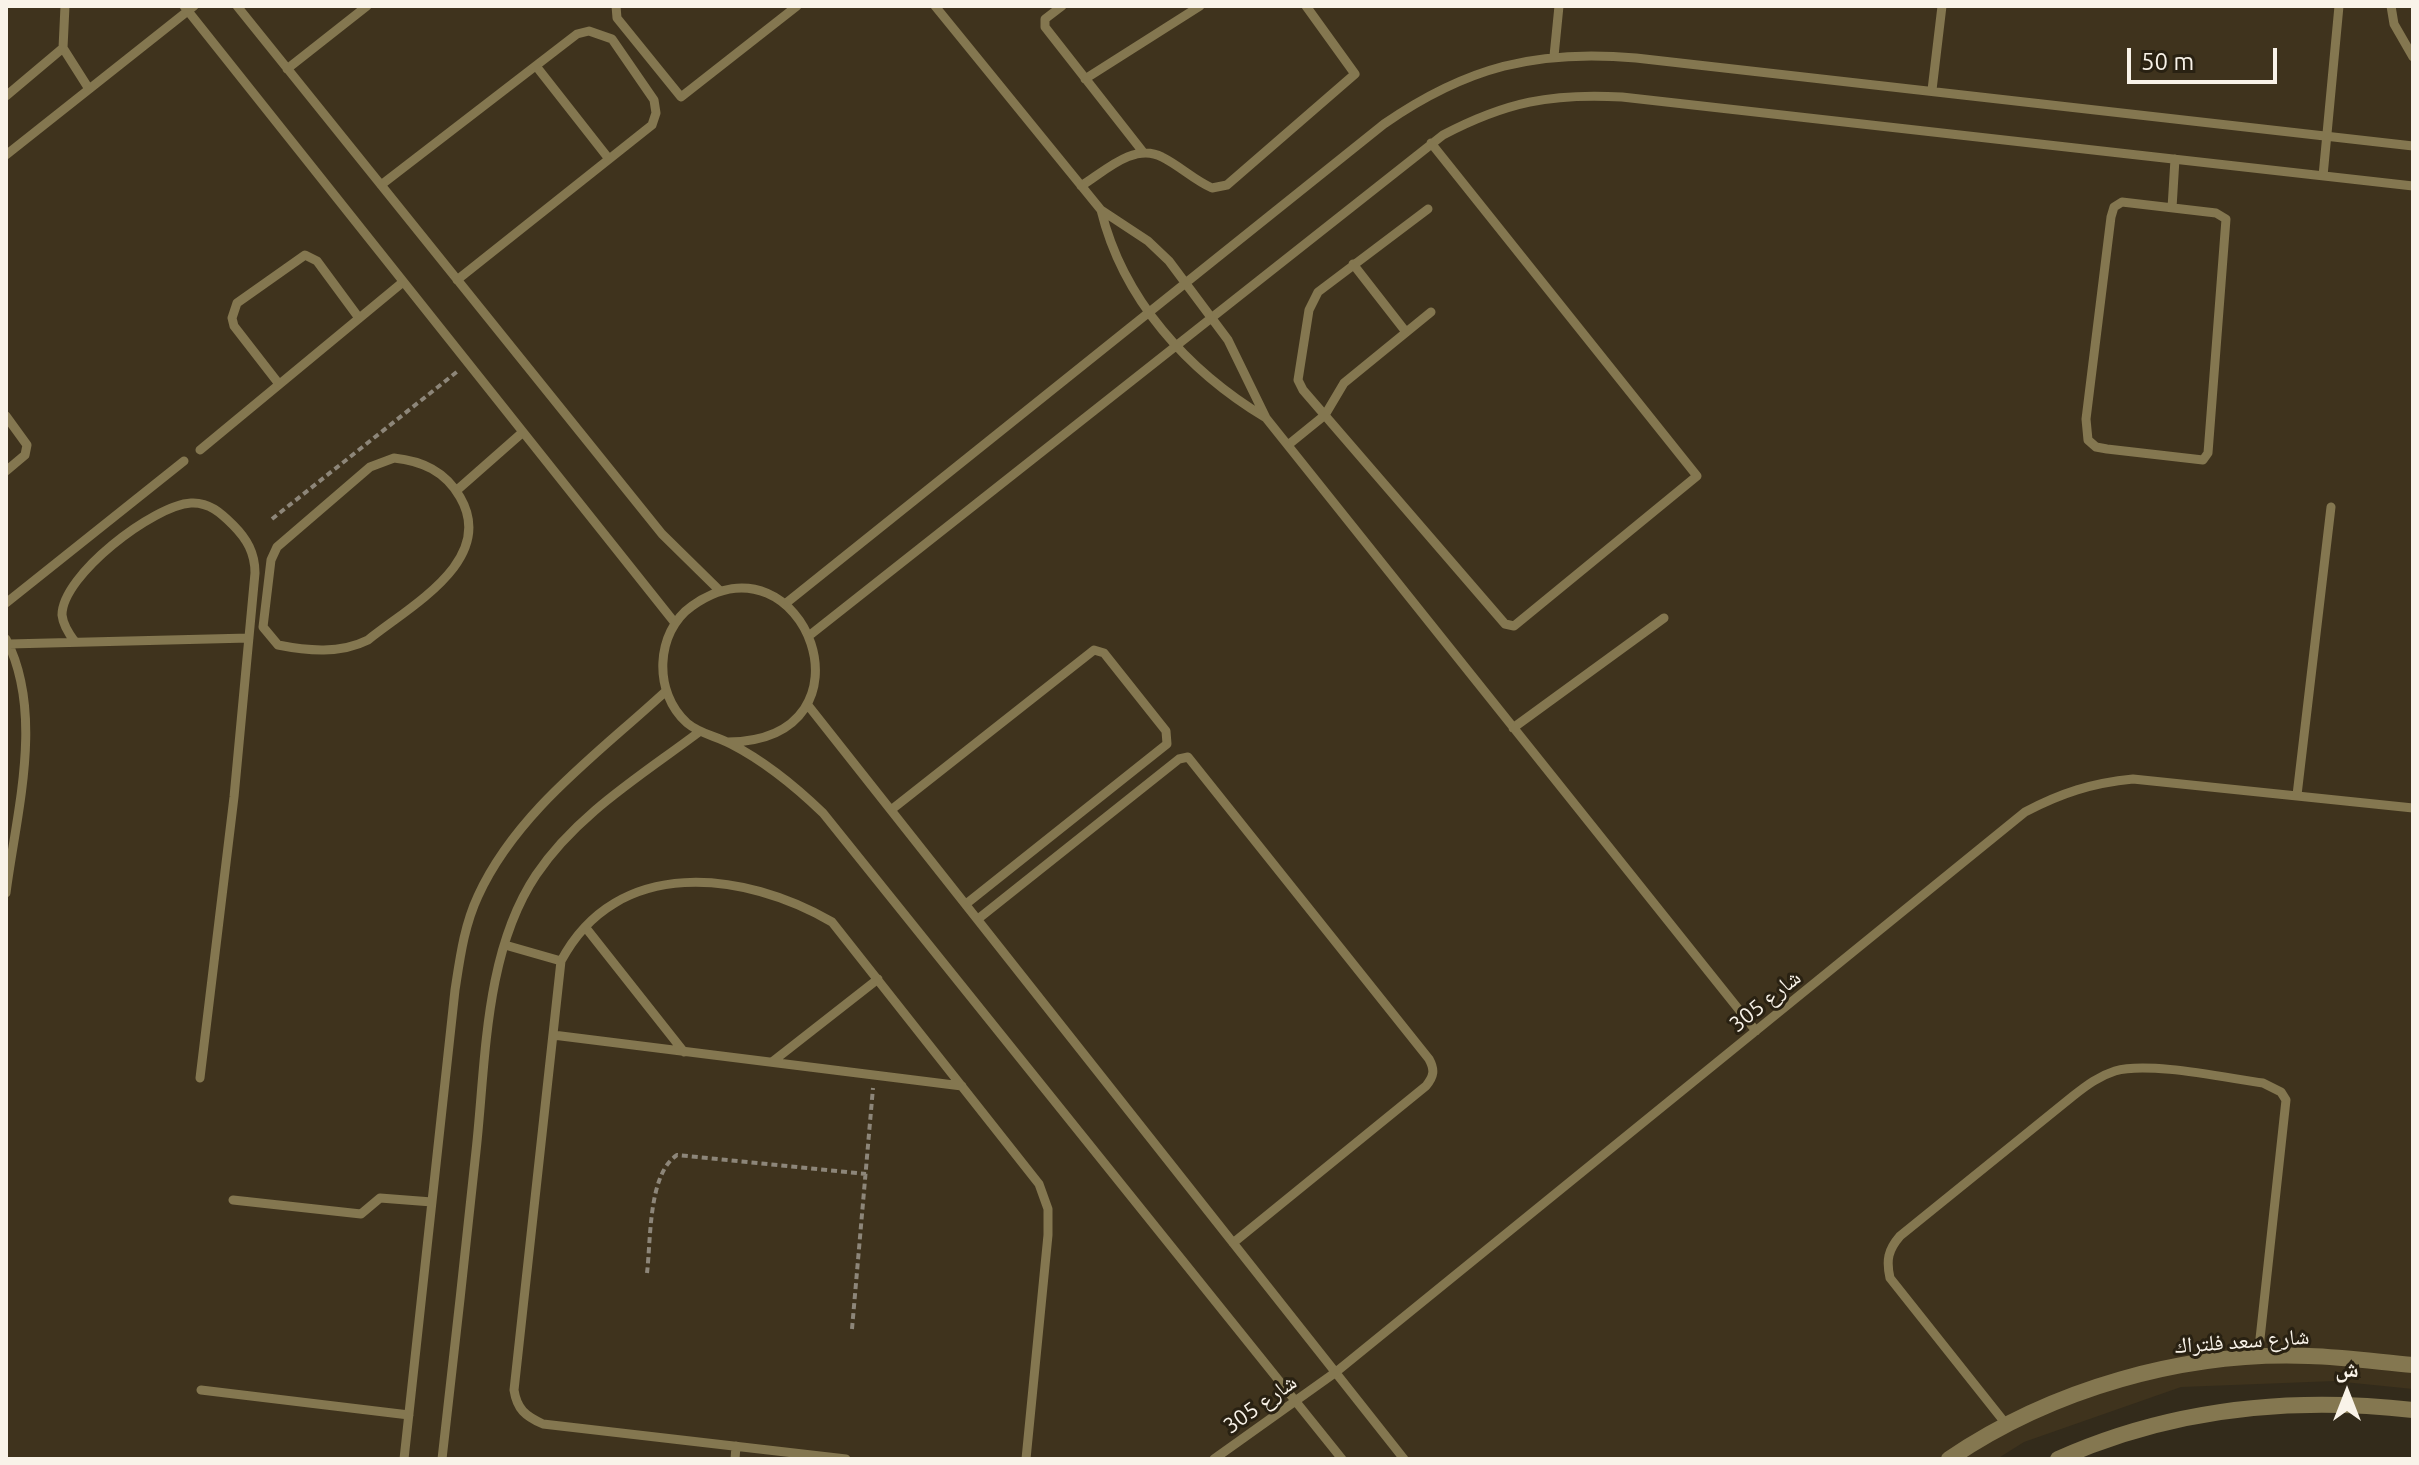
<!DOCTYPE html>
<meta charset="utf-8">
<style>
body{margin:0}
#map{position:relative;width:2419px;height:1465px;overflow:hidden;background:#332b1b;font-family:Ubuntu,"Noto Naskh Arabic",sans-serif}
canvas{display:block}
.frame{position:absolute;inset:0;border:8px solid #f9f3e9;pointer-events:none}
.north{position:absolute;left:2307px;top:1353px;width:80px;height:80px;-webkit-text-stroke:6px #292112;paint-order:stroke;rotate:0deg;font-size:22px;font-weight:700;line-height:32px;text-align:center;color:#f9f3e9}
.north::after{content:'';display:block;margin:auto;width:28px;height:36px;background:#f9f3e9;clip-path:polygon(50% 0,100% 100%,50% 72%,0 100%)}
.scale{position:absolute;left:2127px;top:48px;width:150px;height:36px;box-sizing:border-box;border:4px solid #f9f3e9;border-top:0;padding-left:10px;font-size:24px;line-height:28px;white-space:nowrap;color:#f9f3e9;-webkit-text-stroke:6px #292112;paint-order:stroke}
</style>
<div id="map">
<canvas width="2419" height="1465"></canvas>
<div class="frame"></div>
<div class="north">ش</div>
<div class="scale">50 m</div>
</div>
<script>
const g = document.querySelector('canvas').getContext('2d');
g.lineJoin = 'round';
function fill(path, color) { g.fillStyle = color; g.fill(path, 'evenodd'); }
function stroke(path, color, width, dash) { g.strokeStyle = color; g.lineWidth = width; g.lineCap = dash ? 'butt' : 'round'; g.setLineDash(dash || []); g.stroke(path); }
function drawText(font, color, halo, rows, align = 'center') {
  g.font = font + ' Ubuntu,"Noto Naskh Arabic",sans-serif'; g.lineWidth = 6; g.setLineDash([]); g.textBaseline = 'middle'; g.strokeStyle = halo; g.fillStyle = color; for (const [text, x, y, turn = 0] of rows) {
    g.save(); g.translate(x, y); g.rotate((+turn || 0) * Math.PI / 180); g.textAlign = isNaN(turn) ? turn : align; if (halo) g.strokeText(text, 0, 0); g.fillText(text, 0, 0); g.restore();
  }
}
const built = new Path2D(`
 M 6,6 L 2413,6 L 2413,1389 L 2334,1381 L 2181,1387 L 2024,1442 L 1997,1459 L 6,1459 Z`);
const path = new Path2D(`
 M 272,519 L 458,371
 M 647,1273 C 651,1240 648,1174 677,1155 L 866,1174
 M 852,1329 L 873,1088`);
const service = new Path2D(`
 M 65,6 L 63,48 L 89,89
 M 184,6 L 675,623
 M 237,6 L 662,534 L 720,591
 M 616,6 L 617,18 L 681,97 L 797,6
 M 935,6 L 1101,210 L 1148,241 L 1169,261 L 1228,340 L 1266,418 L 1756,1031
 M 1062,6 L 1045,19 L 1045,27 L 1143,152
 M 2391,6 L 2394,24 L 2413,57
 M 1554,56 L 1559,6
 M 536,66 L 609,159
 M 287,69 L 367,6
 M 1085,79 L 1200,6
 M 1932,90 L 1942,6
 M 6,96 L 63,48
 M 6,155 L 194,6
 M 2323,176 L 2339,6
 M 381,185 L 577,34 L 589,31 L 612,39 L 654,100 L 656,113 L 652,125 L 457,280
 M 1081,186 C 1104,172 1134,142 1162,157 C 1180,166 1194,180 1212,188 L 1227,185 L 1355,74 L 1306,6
 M 2122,202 L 2216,213 L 2226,219 L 2208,453 L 2203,460 L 2107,449 L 2096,447 L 2088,440 L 2086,419 L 2111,217 L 2114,207 Z
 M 2172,208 L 2175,159
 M 1428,209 L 1318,292 L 1309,310 L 1298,380 L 1303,390 L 1505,624 L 1514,626 L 1697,476 L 1431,143
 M 1101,210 C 1123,300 1188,371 1266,418
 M 1353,264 L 1406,332
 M 279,384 L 234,326 L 232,318 L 237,303 L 305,255 L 317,261 L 359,318
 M 6,416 L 27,445 L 25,455 L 6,471
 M 1288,445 L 1325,415 L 1344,383 L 1431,312
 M 200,450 L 403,282
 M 394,458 C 422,461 445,471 460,497 C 497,560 410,606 368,640 C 340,654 308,651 278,645 L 263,627 L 271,560 L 277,547 L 370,467 Z
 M 456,491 L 523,432
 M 6,603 L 184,461
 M 785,604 L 1384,124 C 1466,67 1537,49 1636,58 L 2413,146
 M 810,635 L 1443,135 C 1506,102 1551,93 1622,97 L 2413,186
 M 6,639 C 45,714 16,814 6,893
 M 75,642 C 69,634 63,625 62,615 C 62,575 154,505 191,503 C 209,502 221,513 233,525 C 247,539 255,553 255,573 L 234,797 L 200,1078
 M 9,644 L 249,638
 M 807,704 L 1404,1459
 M 1513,728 L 1664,618
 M 728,742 C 885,740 804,526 692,606 C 655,632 653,693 687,723 C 700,734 716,736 731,744 C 766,762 795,786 823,813 L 1342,1459
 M 2297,795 L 2331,507
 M 891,810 L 1094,650 L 1104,653 L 1166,731 L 1167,744 L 966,904
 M 978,919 L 1179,759 L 1188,757 L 1429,1059 C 1435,1070 1434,1076 1426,1086 L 1233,1243
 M 586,928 L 684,1052
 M 505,945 L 561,961
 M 553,1035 L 962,1086
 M 772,1062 L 878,979
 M 233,1200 L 361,1214 L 380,1198 L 432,1202
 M 201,1390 L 409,1415
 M 2006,1424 L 1890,1278 C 1886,1260 1888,1250 1900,1236 L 2073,1096 C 2087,1085 2099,1076 2115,1071 C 2148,1061 2226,1078 2263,1083 L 2281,1092 L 2286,1100 L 2258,1357
 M 404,1459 L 455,990 C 460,958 464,926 478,896 C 517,811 599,753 666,691
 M 442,1459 C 454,1356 465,1254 476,1151 C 486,1061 484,953 536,875 C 577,814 642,775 699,732
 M 735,1459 L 736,1446
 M 846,1459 L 543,1424 C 525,1416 517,1409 514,1390 L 561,961 C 617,855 744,871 832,922 L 1039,1184 L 1048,1209 L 1048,1235 L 1026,1459
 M 1214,1459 L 1336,1372 L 2025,812 C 2061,793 2092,783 2133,779 L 2413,808`);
const tertiary = new Path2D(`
 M 1949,1459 C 2052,1389 2184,1351 2309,1356 C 2344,1357 2379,1362 2413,1365
 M 2058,1459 C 2172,1408 2290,1396 2413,1410`);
const streetNames = [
 ["شارع 305",1765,1001,-39],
 ["شارع سعد فلتراك",2242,1341,-4],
 ["شارع 305",1260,1404,-36]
];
fill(built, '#3f331d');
stroke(path, '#8d8679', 4, [6, 4]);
stroke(service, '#847750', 9);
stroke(tertiary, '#847750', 16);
drawText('22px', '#f9f3e9', '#292112', streetNames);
</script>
